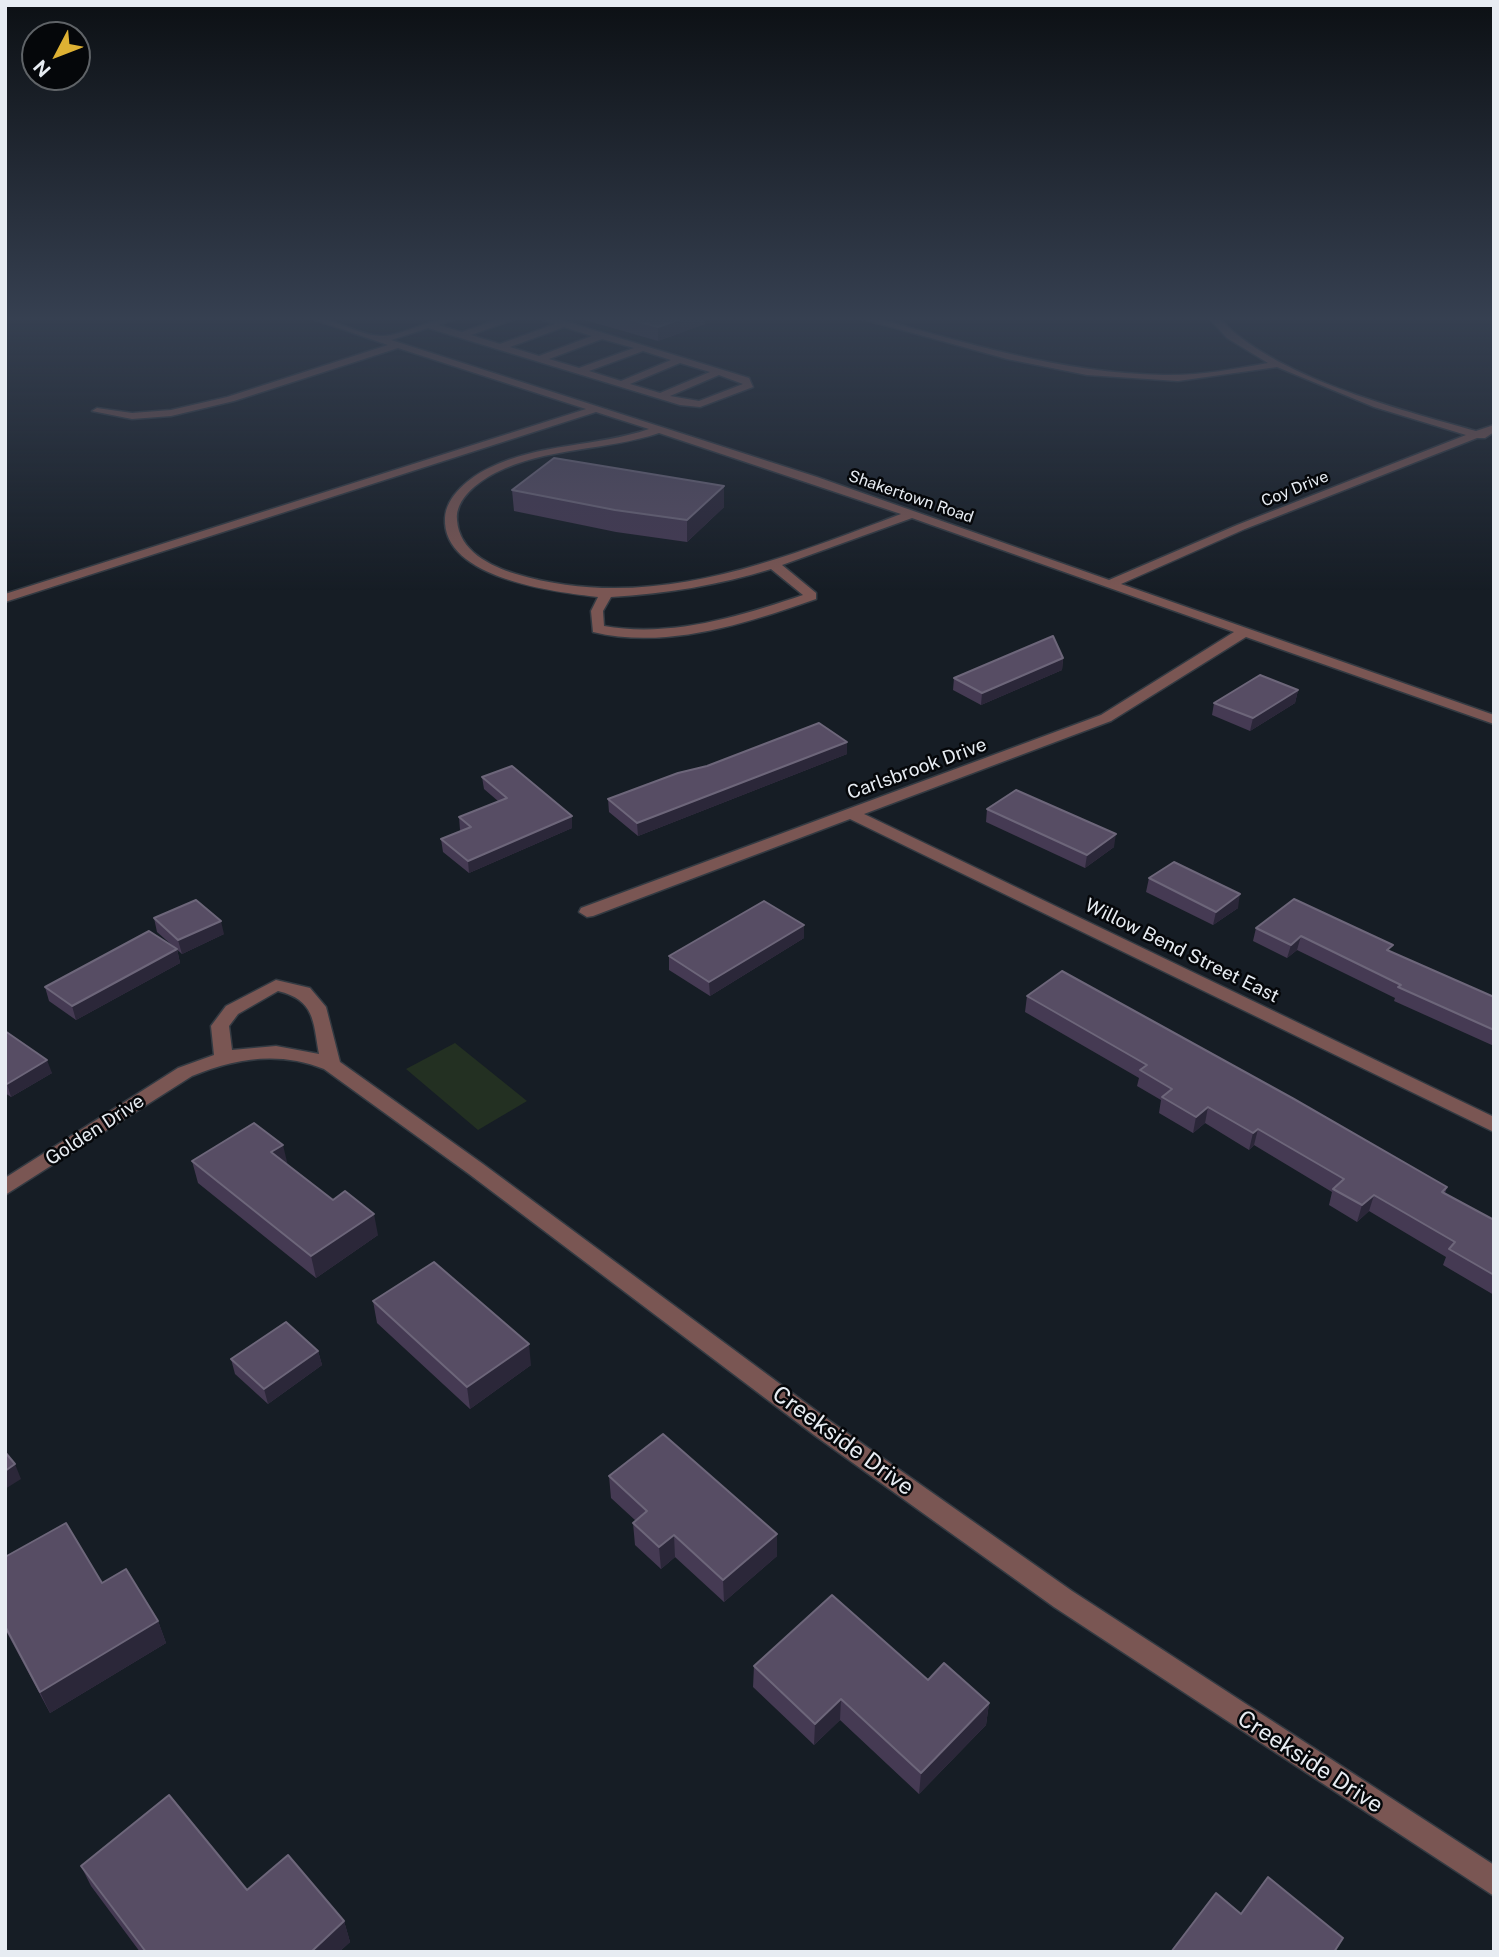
<!DOCTYPE html>
<style>
body{margin:0}
#map{position:relative;width:1499px;height:1957px;overflow:hidden;background:#161d25;font-family:"Public Sans",sans-serif}
canvas{display:block}
.frame{position:absolute;inset:0;border:7px solid #e7ecf2;pointer-events:none}
.north{position:absolute;left:21px;top:21px;width:70px;height:70px;box-sizing:border-box;background:#05070a;border:2px solid #5f6367;border-radius:50%;rotate:228deg;font-size:19px;font-weight:700;line-height:28px;text-align:center;color:#e7ecf2}
.north::after{content:'';display:block;margin:auto;width:24px;height:32px;background:#deb133;clip-path:polygon(50% 0,100% 100%,50% 72%,0 100%)}
</style>
<div id="map">
<canvas width="1499" height="1957"></canvas>
<div class="frame"></div>
<div class="north">N</div>
</div>
<script>
const g = document.querySelector('canvas').getContext('2d');
g.lineJoin = 'round';
function fill(path, color) { g.fillStyle = color; g.fill(path, 'evenodd'); }
function stroke(path, color, width, dash) { g.strokeStyle = color; g.lineWidth = width; g.lineCap = dash ? 'butt' : 'round'; g.setLineDash(dash || []); g.stroke(path); }
function drawText(font, color, halo, rows, align = 'center') {
  g.font = font + ' "Public Sans",sans-serif'; g.lineWidth = 5; g.setLineDash([]); g.textBaseline = 'middle'; g.strokeStyle = halo; g.fillStyle = color; for (const [text, x, y, turn = 0] of rows) {
    g.save(); g.translate(x, y); g.rotate((+turn || 0) * Math.PI / 180); g.textAlign = isNaN(turn) ? turn : align; if (halo) g.strokeText(text, 0, 0); g.fillText(text, 0, 0); g.restore();
  }
}
const green = new Path2D(`
 M 455,1043 L 527,1101 L 478,1130 L 406,1069 Z`);
const minor = new Path2D(`
 M 307,317 C 334,317 356,335 381,336 C 400,337 433,317 460,317 L 438,325 L 462,332 L 506,317 L 520,317 L 471,335 L 500,344 L 555,324 L 536,317 L 551,317 L 749,378 L 753,387 L 700,407 L 680,405 L 428,328 L 391,340 L 817,477 L 1109,580 L 1237,525 L 1466,435 L 1374,407 L 1277,367 L 1178,381 L 1087,375 L 1007,359 L 855,317 L 871,317 C 967,343 1062,373 1163,375 C 1198,376 1234,369 1268,363 L 1227,338 L 1208,317 L 1218,317 C 1273,377 1398,409 1476,431 L 1494,425 L 1494,432 L 1485,438 L 1477,438 L 1245,529 L 1121,584 L 1494,715 L 1494,724 L 1246,637 L 1111,721 L 864,814 L 1494,1117 L 1494,1132 L 850,819 L 593,916 L 587,917 L 579,912 L 581,908 L 1101,715 L 1234,632 L 912,518 L 782,565 L 816,593 L 816,599 C 747,623 667,650 593,632 L 591,611 L 598,597 C 556,592 442,579 445,518 C 446,496 470,477 489,468 C 539,443 596,447 649,429 L 596,412 L 5,602 L 5,594 L 586,409 L 398,348 L 234,401 L 171,416 L 132,419 L 92,411 L 97,408 L 132,413 L 171,410 L 227,397 L 388,345 ZM 564,327 L 592,336 L 539,356 L 510,347 ZM 602,339 L 634,348 L 579,368 L 549,359 ZM 643,351 L 671,360 L 621,381 L 589,371 ZM 680,363 L 710,372 L 660,393 L 630,384 ZM 719,375 L 743,384 L 699,401 L 670,396 ZM 659,433 L 901,514 C 776,561 650,614 516,574 C 490,566 459,551 457,520 C 455,499 478,482 495,473 C 546,447 606,451 659,433 ZM 771,569 L 803,595 C 741,616 671,638 604,626 L 603,611 L 611,597 C 665,594 719,585 771,569 Z
 M 276,980 L 310,988 L 326,1007 L 340,1062 L 483,1164 L 830,1421 L 1072,1591 L 1494,1865 L 1494,1896 L 1054,1607 L 814,1435 L 469,1174 L 324,1069 C 279,1051 236,1058 192,1076 L 5,1195 L 5,1178 L 178,1068 L 214,1055 L 211,1026 L 226,1006 ZM 278,991 C 315,1000 313,1021 319,1054 L 276,1046 L 232,1050 L 229,1026 L 238,1014 Z`);
const wall = new Path2D(`
 M 574,317 L 705,317 L 705,324 L 658,341 Z
 M 512,490 L 724,507 L 687,542 L 616,532 L 514,511 Z
 M 1063,658 L 1062,670 L 981,705 L 953,690 L 954,678 Z
 M 1298,690 L 1295,703 L 1250,731 L 1212,715 L 1214,703 Z
 M 847,742 L 847,754 L 638,836 L 609,812 L 608,799 Z
 M 482,777 L 572,828 L 469,873 L 443,852 L 441,839 L 462,831 L 460,830 L 459,817 L 498,801 L 484,789 Z
 M 987,809 L 1114,847 L 1085,868 L 986,822 Z
 M 1149,878 L 1238,908 L 1213,925 L 1146,892 Z
 M 154,918 L 224,934 L 182,954 L 157,932 Z
 M 1256,928 L 1391,952 L 1494,997 L 1494,1046 L 1394,1001 L 1395,998 L 1297,950 L 1287,958 L 1253,941 Z
 M 804,938 L 710,996 L 669,970 L 669,956 Z
 M 177,949 L 180,963 L 76,1020 L 49,1001 L 45,987 Z
 M 1027,996 L 1447,1187 L 1445,1193 L 1494,1220 L 1494,1295 L 1443,1265 L 1446,1257 L 1369,1211 L 1357,1222 L 1329,1205 L 1332,1192 L 1254,1145 L 1249,1150 L 1205,1123 L 1193,1133 L 1159,1113 L 1161,1100 L 1137,1086 L 1139,1078 L 1025,1012 Z
 M 5,1031 L 52,1073 L 11,1097 L 5,1093 Z
 M 192,1161 L 378,1235 L 316,1278 L 198,1183 Z
 M 373,1301 L 531,1365 L 470,1409 L 377,1323 Z
 M 318,1351 L 322,1365 L 268,1404 L 235,1374 L 231,1359 Z
 M 609,1476 L 777,1534 L 777,1556 L 724,1602 L 675,1557 L 661,1569 L 635,1545 L 633,1523 L 636,1521 L 611,1498 Z
 M 5,1557 L 102,1583 L 158,1621 L 166,1643 L 50,1713 L 5,1629 Z
 M 754,1666 L 928,1680 L 989,1703 L 986,1725 L 919,1794 L 840,1720 L 814,1745 L 753,1687 Z
 M 81,1866 L 344,1921 L 350,1942 L 339,1952 L 140,1952 L 91,1886 Z`);
const shadedWall = new Path2D(`
 M 686,317 L 705,317 L 705,324 L 658,341 L 658,327 Z
 M 724,486 L 724,507 L 687,542 L 687,520 Z
 M 1063,658 L 1062,670 L 981,705 L 982,693 Z
 M 1298,690 L 1295,703 L 1250,731 L 1253,718 Z
 M 847,742 L 847,754 L 638,836 L 637,823 Z
 M 572,816 L 572,828 L 469,873 L 468,861 Z
 M 1116,834 L 1114,847 L 1085,868 L 1087,855 Z
 M 1240,894 L 1238,908 L 1213,925 L 1216,912 Z
 M 221,921 L 224,934 L 182,954 L 178,940 Z
 M 804,925 L 804,938 L 710,996 L 709,982 Z
 M 1301,936 L 1297,950 L 1287,958 L 1291,945 Z
 M 177,949 L 180,963 L 76,1020 L 72,1006 Z
 M 47,1060 L 52,1073 L 11,1097 L 7,1084 Z
 M 1208,1107 L 1205,1123 L 1193,1133 L 1196,1117 Z
 M 1258,1129 L 1254,1145 L 1249,1150 L 1253,1133 Z
 M 283,1145 L 288,1166 L 271,1152 Z
 M 1374,1195 L 1369,1211 L 1357,1222 L 1362,1205 Z
 M 374,1214 L 378,1235 L 316,1278 L 311,1256 Z
 M 529,1344 L 531,1365 L 470,1409 L 467,1387 Z
 M 318,1351 L 322,1365 L 268,1404 L 264,1389 Z
 M 15,1464 L 21,1479 L 5,1489 L 5,1471 Z
 M 777,1534 L 777,1556 L 724,1602 L 723,1580 Z
 M 674,1535 L 675,1557 L 661,1569 L 659,1547 Z
 M 158,1621 L 166,1643 L 50,1713 L 40,1692 Z
 M 841,1699 L 840,1720 L 814,1745 L 815,1724 Z
 M 989,1703 L 986,1725 L 919,1794 L 921,1773 Z
 M 344,1921 L 350,1942 L 339,1952 L 311,1952 Z`);
const building = new Path2D(`
 M 622,317 L 686,317 L 658,327 Z
 M 554,458 L 724,486 L 687,520 L 615,510 L 512,490 Z
 M 1053,636 L 1063,658 L 982,693 L 954,678 Z
 M 1260,675 L 1298,690 L 1253,718 L 1214,703 Z
 M 819,723 L 847,742 L 637,823 L 608,799 L 678,773 L 707,766 Z
 M 512,766 L 572,816 L 468,861 L 441,839 L 471,827 L 459,817 L 507,798 L 482,777 Z
 M 1016,790 L 1116,834 L 1087,855 L 987,809 Z
 M 1174,862 L 1240,894 L 1216,912 L 1149,878 Z
 M 1294,899 L 1393,945 L 1387,950 L 1494,997 L 1494,1030 L 1398,987 L 1401,985 L 1301,936 L 1291,945 L 1256,928 Z
 M 196,900 L 221,921 L 178,940 L 154,918 Z
 M 764,901 L 804,925 L 709,982 L 669,956 Z
 M 149,931 L 177,949 L 72,1006 L 45,987 Z
 M 1062,971 L 1294,1099 L 1447,1187 L 1442,1192 L 1494,1220 L 1494,1275 L 1449,1249 L 1455,1242 L 1374,1195 L 1362,1205 L 1333,1189 L 1344,1179 L 1258,1129 L 1253,1133 L 1208,1107 L 1196,1117 L 1162,1097 L 1172,1089 L 1140,1070 L 1147,1065 L 1027,996 Z
 M 5,1031 L 47,1060 L 7,1084 L 5,1083 Z
 M 254,1123 L 283,1145 L 271,1152 L 333,1200 L 345,1191 L 374,1214 L 311,1256 L 192,1161 Z
 M 434,1262 L 529,1344 L 467,1387 L 373,1301 Z
 M 286,1322 L 318,1351 L 264,1389 L 231,1359 Z
 M 663,1434 L 777,1534 L 723,1580 L 674,1535 L 659,1547 L 633,1523 L 647,1511 L 609,1476 Z
 M 5,1452 L 15,1464 L 5,1471 Z
 M 66,1523 L 102,1583 L 126,1569 L 158,1621 L 40,1692 L 5,1626 L 5,1557 Z
 M 832,1595 L 928,1680 L 944,1663 L 989,1703 L 921,1773 L 841,1699 L 815,1724 L 754,1666 Z
 M 169,1795 L 247,1890 L 288,1855 L 344,1921 L 311,1952 L 146,1952 L 81,1866 Z
 M 1268,1877 L 1343,1938 L 1334,1952 L 1171,1952 L 1216,1893 L 1241,1914 Z`);
const farStreetnames = [
 ["Coy Drive",1295,489,-22],
 ["Shakertown Road",911,497,19]
];
const streetNames = [
 ["Carlsbrook Drive",917,769,-20],
 ["Willow Bend Street East",1182,951,26],
 ["Golden Drive",95,1130,-33]
];
const nearStreetnames = [
 ["Creekside Drive",843,1441,36],
 ["Creekside Drive",1310,1762,33]
];
fill(green, '#233022');
stroke(minor, '#333a42', 3);
fill(minor, '#7a5653');
fill(wall, '#453a53');
fill(shadedWall, '#2b2739');
fill(building, '#574d64');
stroke(building, '#6d667a', 2);
const sky = g.createLinearGradient(0, 0, 0, 591);
sky.addColorStop(0, '#0c1014');
sky.addColorStop(0.54, '#364051');
sky.addColorStop(1, '#36405100');
g.fillStyle = sky;
g.fillRect(0, 0, 1499, 591);
drawText('16px', '#e7ecf2', '#05070a', farStreetnames);
drawText('19px', '#e7ecf2', '#05070a', streetNames);
drawText('23px', '#e7ecf2', '#05070a', nearStreetnames);
</script>
